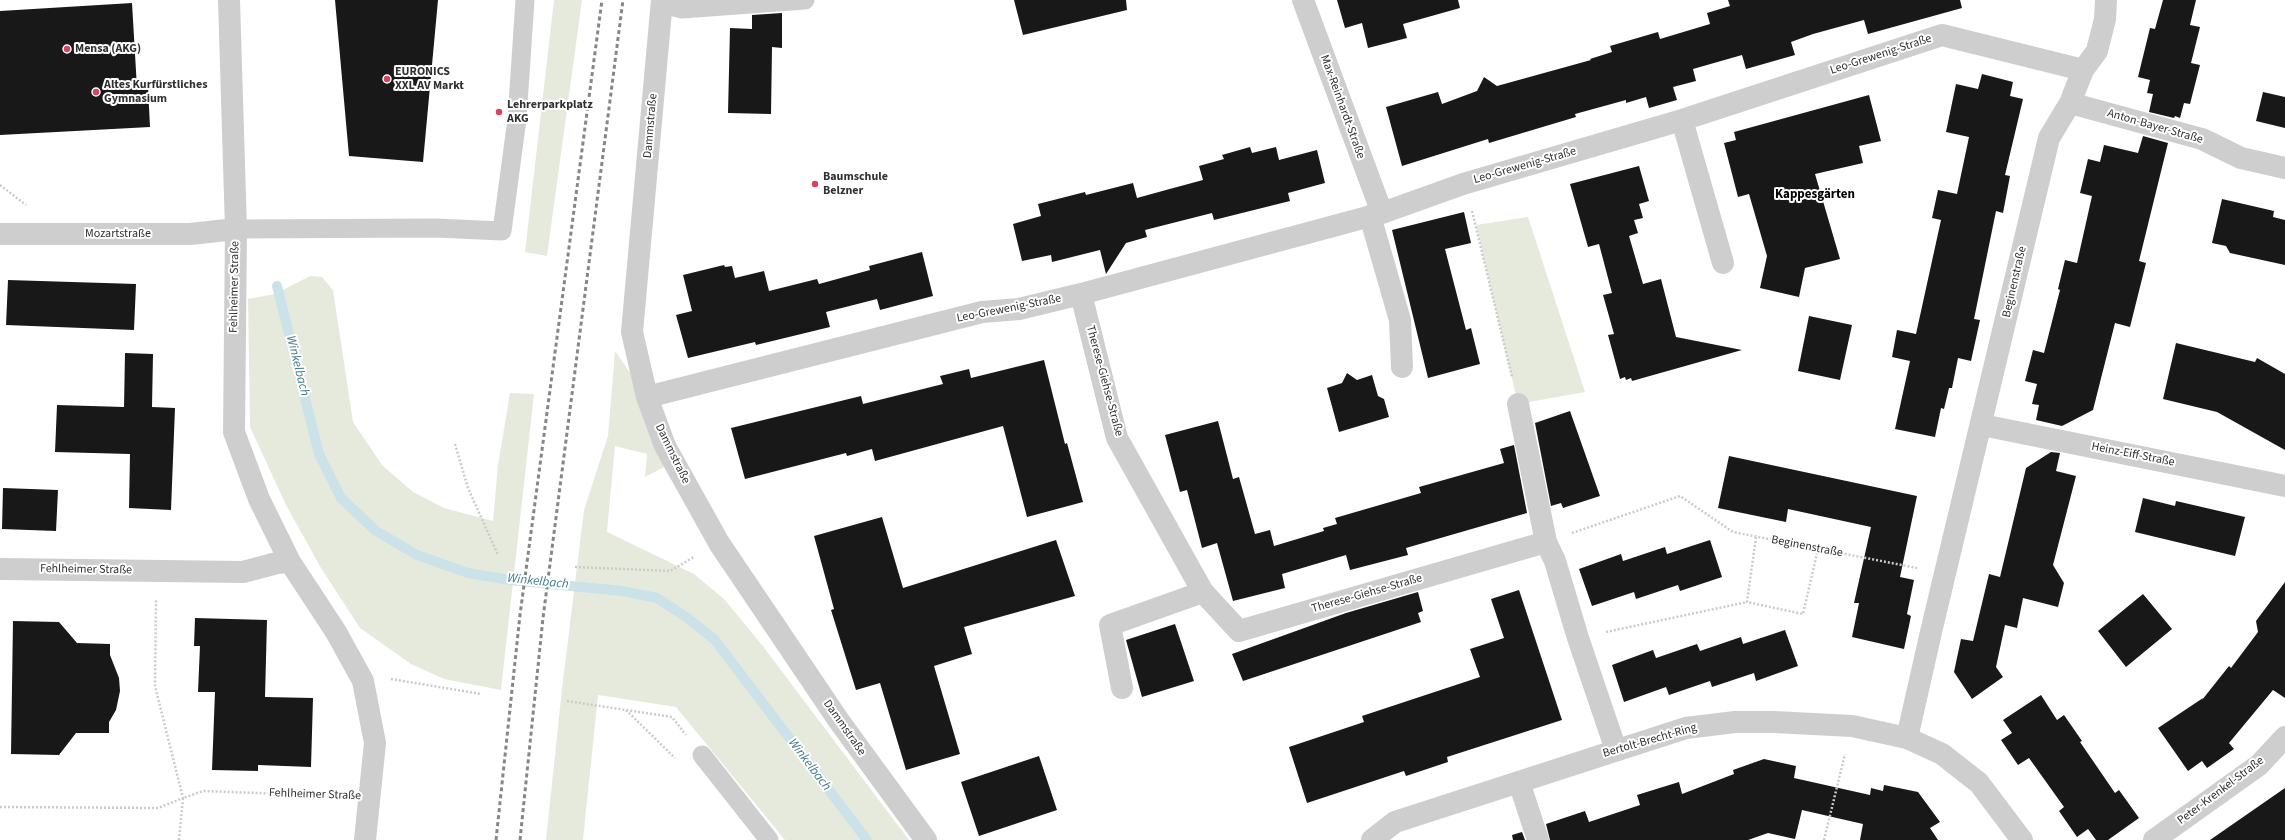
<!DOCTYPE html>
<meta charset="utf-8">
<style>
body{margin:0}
canvas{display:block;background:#fff}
</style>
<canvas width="2285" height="840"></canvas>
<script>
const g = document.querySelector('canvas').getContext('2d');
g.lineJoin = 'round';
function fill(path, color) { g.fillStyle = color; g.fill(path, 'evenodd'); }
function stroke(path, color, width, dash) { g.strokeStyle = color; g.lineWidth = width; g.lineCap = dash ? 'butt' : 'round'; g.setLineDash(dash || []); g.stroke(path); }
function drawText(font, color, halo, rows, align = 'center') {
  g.font = font + ' "Source Sans 3",sans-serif'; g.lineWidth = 4; g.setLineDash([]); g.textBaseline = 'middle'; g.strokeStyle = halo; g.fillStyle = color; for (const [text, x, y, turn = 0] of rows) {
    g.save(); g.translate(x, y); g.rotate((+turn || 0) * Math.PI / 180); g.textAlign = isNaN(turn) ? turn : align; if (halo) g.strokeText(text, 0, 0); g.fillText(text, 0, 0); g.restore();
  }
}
const green = new Path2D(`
 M 554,0 L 582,0 L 547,256 L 525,252 Z
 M 1528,217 L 1585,392 L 1518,404 L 1476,225 Z
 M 310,276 L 322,277 L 333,290 L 353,422 L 382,465 L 413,492 L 444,508 L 493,521 L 498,465 L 510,393 L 534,394 L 501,690 L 444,679 L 411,664 L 360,628 L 321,568 L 286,505 L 250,427 L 248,299 L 275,294 Z
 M 615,351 L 647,397 L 674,462 L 645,477 L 647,454 L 615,446 L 607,532 L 694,574 L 724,599 L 762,645 L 909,840 L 785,840 L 676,707 L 598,695 L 583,840 L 546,840 L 562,689 L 584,510 L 608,436 Z`);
const stream = new Path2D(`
 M 277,286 L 319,454 L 341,498 L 376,531 L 417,555 L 468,573 L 510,580 L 622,591 L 657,598 L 686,617 L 714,639 L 867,840`);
const building = new Path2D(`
 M 335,0 L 438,0 L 423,162 L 349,156 Z
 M 1014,0 L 1126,0 L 1127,10 L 1023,35 Z
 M 1337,0 L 1458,0 L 1460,8 L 1403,24 L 1407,38 L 1368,48 L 1362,23 L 1345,28 Z
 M 1728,0 L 1960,0 L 1962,8 L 1868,34 L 1864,20 L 1813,34 L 1791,42 L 1795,55 L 1746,69 L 1742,55 L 1693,69 L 1696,81 L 1673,87 L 1677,100 L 1649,108 L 1646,97 L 1626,103 L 1626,100 L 1575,114 L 1576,117 L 1489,143 L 1488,139 L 1402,166 L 1386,107 L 1438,92 L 1442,104 L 1477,91 L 1484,77 L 1497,86 L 1591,60 L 1590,59 L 1612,52 L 1610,46 L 1658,32 L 1660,39 L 1710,24 L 1707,13 L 1730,6 Z
 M 2163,0 L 2196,0 L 2190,25 L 2200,27 L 2191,63 L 2200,65 L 2190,104 L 2184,103 L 2180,118 L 2175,116 L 2174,118 L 2149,112 L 2153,94 L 2147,93 L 2150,80 L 2138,77 L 2150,28 L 2155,29 Z
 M 132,3 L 137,88 L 148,87 L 150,127 L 0,135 L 0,11 Z
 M 782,13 L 782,48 L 772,47 L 771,114 L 728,113 L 730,28 L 752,29 L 752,15 Z
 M 1982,74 L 2013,82 L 2010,96 L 2023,99 L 2005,175 L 2010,176 L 2003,213 L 1996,211 L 1974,319 L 1980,320 L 1971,361 L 1958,358 L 1952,388 L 1949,388 L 1944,409 L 1941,408 L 1935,437 L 1895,429 L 1910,361 L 1892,357 L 1897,330 L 1916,334 L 1941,220 L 1932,218 L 1938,190 L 1957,194 L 1969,137 L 1946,132 L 1956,84 L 1978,89 Z
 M 2263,92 L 2285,97 L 2285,128 L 2256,121 Z
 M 1869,95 L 1881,141 L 1859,146 L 1863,163 L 1815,174 L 1840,259 L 1805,268 L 1799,297 L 1760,288 L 1767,256 L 1749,194 L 1738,197 L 1724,143 L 1736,140 L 1734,132 Z
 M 2143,136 L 2168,143 L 2139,261 L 2146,263 L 2130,327 L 2115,323 L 2093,410 L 2062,426 L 2036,420 L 2039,405 L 2032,404 L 2037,384 L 2025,381 L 2033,350 L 2044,353 L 2060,290 L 2058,289 L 2065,260 L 2077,263 L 2092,196 L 2080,193 L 2088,159 L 2100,162 L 2104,145 L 2138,153 Z
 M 1250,147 L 1252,153 L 1276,147 L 1279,160 L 1317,150 L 1325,183 L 1288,193 L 1290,201 L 1214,220 L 1212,213 L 1145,230 L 1147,237 L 1126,243 L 1106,274 L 1100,250 L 1052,262 L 1051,255 L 1022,261 L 1013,224 L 1041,216 L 1038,204 L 1085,192 L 1086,195 L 1133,183 L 1137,198 L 1166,190 L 1203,180 L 1199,166 L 1224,159 L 1222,155 Z
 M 1639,166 L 1649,201 L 1639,204 L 1643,218 L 1634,220 L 1638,233 L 1629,236 L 1643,284 L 1661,279 L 1676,337 L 1742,350 L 1632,381 L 1631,378 L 1626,380 L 1625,377 L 1620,379 L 1608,335 L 1614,334 L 1603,295 L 1612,293 L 1599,244 L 1588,247 L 1570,184 Z
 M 2222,199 L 2274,211 L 2273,217 L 2285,220 L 2285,265 L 2230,253 L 2226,246 L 2212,243 Z
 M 1464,212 L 1471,243 L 1445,249 L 1466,330 L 1471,328 L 1480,364 L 1428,378 L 1392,230 Z
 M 922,252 L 933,296 L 880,310 L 877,299 L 826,312 L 830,327 L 756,345 L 755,342 L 688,358 L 676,315 L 692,311 L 683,275 L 724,265 L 725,267 L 732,266 L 735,278 L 764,271 L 769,291 L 817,279 L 819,284 L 870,270 L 869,266 Z
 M 8,280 L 136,284 L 134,330 L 6,325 Z
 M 1809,316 L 1852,325 L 1840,380 L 1798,371 Z
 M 2176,343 L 2255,362 L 2257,358 L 2285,374 L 2285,450 L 2217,412 L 2163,399 Z
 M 125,353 L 153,354 L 152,407 L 175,408 L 171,510 L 129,508 L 130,454 L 55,452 L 57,405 L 124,407 Z
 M 1044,360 L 1065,444 L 1067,443 L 1083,502 L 1027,517 L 1003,426 L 875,461 L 872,449 L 847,456 L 846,453 L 745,479 L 731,428 L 861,396 L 863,404 L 943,384 L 940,376 L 969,369 L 971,378 Z
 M 1347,373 L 1357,380 L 1372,375 L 1378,396 L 1384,399 L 1389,417 L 1339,432 L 1327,388 L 1342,383 Z
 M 1570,411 L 1600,496 L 1563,508 L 1561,503 L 1551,506 L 1535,423 Z
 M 1218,421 L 1233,479 L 1239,477 L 1255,534 L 1270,530 L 1274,546 L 1324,531 L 1323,528 L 1337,524 L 1335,518 L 1421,493 L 1419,487 L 1504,463 L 1500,449 L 1514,445 L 1527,513 L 1406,548 L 1408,555 L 1350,570 L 1346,555 L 1282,574 L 1285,588 L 1233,601 L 1217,543 L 1202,548 L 1187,490 L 1180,492 L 1165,435 Z
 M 2051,452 L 2060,453 L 2056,471 L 2076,476 L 2053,565 L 2064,583 L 2058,607 L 2023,598 L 2017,628 L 2005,625 L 1996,667 L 2003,677 L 1972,699 L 1954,672 L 1961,639 L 1973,641 L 1989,574 L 2000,577 L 2026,468 Z
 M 1729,456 L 1917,496 L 1900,577 L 1914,580 L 1907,614 L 1911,616 L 1904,649 L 1852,637 L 1859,603 L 1854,603 L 1871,527 L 1788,509 L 1786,522 L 1718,508 Z
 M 3,488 L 58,490 L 56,531 L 2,529 Z
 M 2143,498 L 2175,506 L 2176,501 L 2245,517 L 2235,556 L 2135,532 Z
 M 882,517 L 903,588 L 1056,540 L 1075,596 L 964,627 L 972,654 L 934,666 L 960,754 L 906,770 L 880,683 L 856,690 L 831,610 L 834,609 L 814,536 Z
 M 1710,540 L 1722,577 L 1680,591 L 1678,585 L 1636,599 L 1634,592 L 1592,606 L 1579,569 L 1621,554 L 1623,561 L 1665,547 L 1667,554 Z
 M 2285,582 L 2285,698 L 2273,690 L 2229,743 L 2234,749 L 2207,768 L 2202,761 L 2188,771 L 2158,728 L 2203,698 L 2202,700 L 2229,666 L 2231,668 L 2258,632 L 2256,621 Z
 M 1519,590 L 1562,720 L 1447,757 L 1448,762 L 1406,776 L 1404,771 L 1307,803 L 1289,747 L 1364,722 L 1362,716 L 1480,677 L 1470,649 L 1504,638 L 1491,599 Z
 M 1418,592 L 1423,611 L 1418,613 L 1421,622 L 1243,681 L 1232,654 L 1346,613 Z
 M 2143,594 L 2172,629 L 2126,667 L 2098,631 Z
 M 195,618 L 267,620 L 265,697 L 313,698 L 311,767 L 258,765 L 258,771 L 212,770 L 215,692 L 198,692 L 200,646 L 194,646 Z
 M 13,621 L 59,622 L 77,643 L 110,644 L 110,655 L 119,678 L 120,691 L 116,710 L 109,722 L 109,733 L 76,733 L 59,755 L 11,754 Z
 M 1175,624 L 1194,681 L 1142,697 L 1126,640 Z
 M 1785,630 L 1798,666 L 1756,681 L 1754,673 L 1712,687 L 1710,681 L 1669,695 L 1666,687 L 1624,702 L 1612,665 L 1653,650 L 1656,658 L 1697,644 L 1700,651 L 1741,637 L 1743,644 Z
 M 2041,695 L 2057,720 L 2064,715 L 2082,741 L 2080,742 L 2115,793 L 2119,790 L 2139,818 L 2108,840 L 2096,840 L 2088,829 L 2077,837 L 2059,811 L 2064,807 L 2029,758 L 2018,765 L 2001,740 L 2012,733 L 2003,720 Z
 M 1039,756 L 1057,810 L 979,836 L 961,782 Z
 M 1764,759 L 1796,766 L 1794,778 L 1870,795 L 1871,788 L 1883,791 L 1884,785 L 1918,792 L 1940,822 L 1930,828 L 1938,840 L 1860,840 L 1863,824 L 1802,810 L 1795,839 L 1768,833 L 1748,840 L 1550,840 L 1546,824 L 1585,811 L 1589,822 L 1640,805 L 1637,795 L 1679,782 L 1682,794 L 1734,774 L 1733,770 Z
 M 2285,788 L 2285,840 L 2210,840 Z
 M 1522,832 L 1525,840 L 1513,840 L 1512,835 Z`);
const path = new Path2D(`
 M 0,185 L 26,205
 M 1472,211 L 1512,377
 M 455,444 L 468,488 L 498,555
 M 1572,533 L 1680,496 L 1733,532 L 1917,568
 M 1756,537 L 1747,602 L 1803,614 L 1818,549
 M 575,567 L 670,571 L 694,557
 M 1606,632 L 1747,602
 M 391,679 L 481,694
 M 567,701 L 672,717 L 686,735
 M 626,710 L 675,758
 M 0,807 L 158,808 L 183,798 L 155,686 L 156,600
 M 179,840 L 183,798 L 203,791 L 341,796
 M 1824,840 L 1845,754`);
const service = new Path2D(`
 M 662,4 L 682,9 L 805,0
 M 236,229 L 436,228 L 502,231 L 517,119 L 525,0
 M 702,755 L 769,840`);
const minor = new Path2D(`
 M 229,0 L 236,229 L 234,432 L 259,499 L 290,562 L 336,632 L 363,681 L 375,743 L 365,840
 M 662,0 L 632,332 L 647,397 L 665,446 L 719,543 L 839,721 L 926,840
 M 1303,0 L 1382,213
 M 2070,103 L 2202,139 L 2241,158 L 2285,168
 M 1682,120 L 1723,263
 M 1370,216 L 1400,320 L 1402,367
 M 0,234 L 190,234 L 236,229
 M 1081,294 L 1117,438 L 1203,592 L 1239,631 L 1546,542
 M 647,397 L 982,312 L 1019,309 L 1081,294 L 1382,213 L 1463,184 L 1682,120 L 1942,35 L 2083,70
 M 1518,404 L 1546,542 L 1555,561 L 1578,638 L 1616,750
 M 1982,425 L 2285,486
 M 0,569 L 243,572 L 277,563 L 290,562
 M 1122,688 L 1110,625 L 1203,592
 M 1907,738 L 1931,632 L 2049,138 L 2070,103 L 2083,70 L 2097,51 L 2105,19 L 2106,0
 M 1519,782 L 1538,840
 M 1372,840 L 1395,822 L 1686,728 L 1735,722 L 1774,722 L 1852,726 L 1907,738 L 1942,754 L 1979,783 L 2022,840
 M 2154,840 L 2259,765 L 2285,737`);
const rail = new Path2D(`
 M 496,840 L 520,615 L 602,0
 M 520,840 L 543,618 L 623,0`);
const markers = [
 [67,49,4,"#d94263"],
 [387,79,4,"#d94263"],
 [96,92,4,"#d94263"],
 [499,112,4,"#d94263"],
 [815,184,4,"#d94263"]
];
const poiNames = [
 ["Mensa (AKG)",75,49],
 ["EURONICS",395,72],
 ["XXL AV Markt",395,86],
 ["Altes Kurfürstliches",104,85],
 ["Gymnasium",104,99],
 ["Lehrerparkplatz",507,105],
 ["AKG",507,119],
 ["Baumschule",823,177],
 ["Belzner",823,191]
];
const streetNames = [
 ["Leo-Grewenig-Straße",1881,55,-18],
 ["Max-Reinhardt-Straße",1342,107,70],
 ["Dammstraße",651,126,-85],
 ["Anton-Bayer-Straße",2155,127,16],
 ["Leo-Grewenig-Straße",1525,166,-16],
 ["Mozartstraße",118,234],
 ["Beginenstraße",2015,282,-77],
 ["Fehlheimer Straße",235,287,-89],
 ["Leo-Grewenig-Straße",1009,309,-11],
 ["Therese-Giehse-Straße",1104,381,75],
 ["Dammstraße",672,454,64],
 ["Heinz-Eiff-Straße",2133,455,11],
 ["Beginenstraße",1807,547,11],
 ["Fehlheimer Straße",86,570,1],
 ["Therese-Giehse-Straße",1367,594,-16],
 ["Dammstraße",844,728,55],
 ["Bertolt-Brecht-Ring",1650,741,-16],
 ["Peter-Krenkel-Straße",2221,791,-37],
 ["Fehlheimer Straße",315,795,2]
];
const neighbourhoodNames = [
 ["Kappesgärten",1815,195]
];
const waterNames = [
 ["Winkelbach",297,366,76],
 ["Winkelbach",538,582,6],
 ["Winkelbach",809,765,53]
];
fill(green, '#e6eadd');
stroke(stream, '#cbe2e9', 10);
fill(building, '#181818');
stroke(path, '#cbcbcb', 2.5, [2, 2]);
stroke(service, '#cecece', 19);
stroke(minor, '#cecece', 22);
stroke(rail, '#868686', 3, [4, 3]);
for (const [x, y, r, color] of markers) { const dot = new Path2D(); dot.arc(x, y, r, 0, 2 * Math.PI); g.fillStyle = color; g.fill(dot); stroke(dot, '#fff', 1.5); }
drawText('bold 12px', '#313131', '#fff', poiNames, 'left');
drawText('12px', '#313131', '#fff', streetNames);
drawText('bold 13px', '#000', '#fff', neighbourhoodNames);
drawText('italic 13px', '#447c8e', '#fff', waterNames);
</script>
